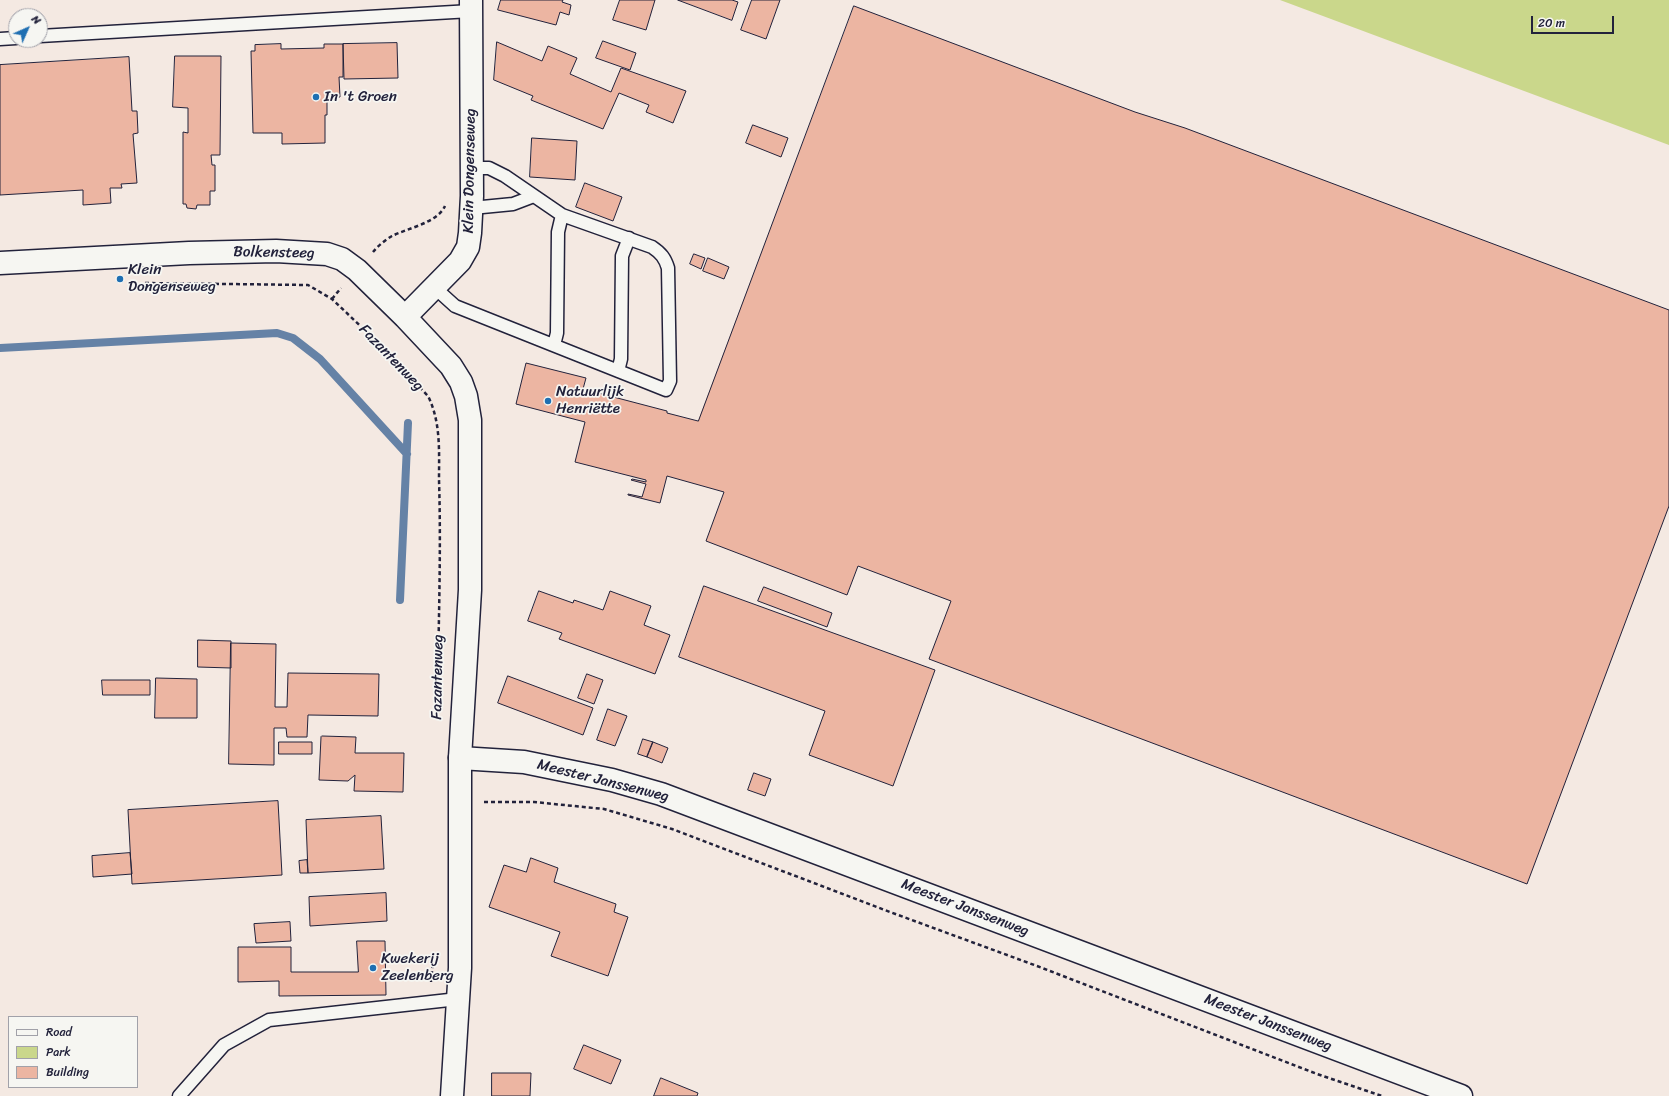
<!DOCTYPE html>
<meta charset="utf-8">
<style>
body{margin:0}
#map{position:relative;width:1669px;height:1096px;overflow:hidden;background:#f4e9e2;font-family:Sriracha,sans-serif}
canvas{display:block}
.legend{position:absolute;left:8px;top:1016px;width:130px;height:72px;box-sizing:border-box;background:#f6f6f2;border:1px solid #a1a1a9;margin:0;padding:5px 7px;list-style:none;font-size:12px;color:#22223b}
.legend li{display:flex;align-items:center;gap:8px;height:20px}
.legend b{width:20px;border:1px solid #a1a1a9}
.north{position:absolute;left:8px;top:8px;width:40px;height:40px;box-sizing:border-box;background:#f6f6f2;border:1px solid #a1a1a9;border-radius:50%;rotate:45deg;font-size:11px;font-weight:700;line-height:16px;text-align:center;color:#22223b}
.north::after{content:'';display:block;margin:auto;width:14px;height:18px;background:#1f6fb2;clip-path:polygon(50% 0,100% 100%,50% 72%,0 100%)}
.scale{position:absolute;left:1531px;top:16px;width:83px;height:18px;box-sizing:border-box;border:2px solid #22223b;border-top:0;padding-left:5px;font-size:12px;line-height:14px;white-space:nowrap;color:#22223b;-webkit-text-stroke:3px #f6f6f2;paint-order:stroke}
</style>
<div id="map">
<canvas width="1669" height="1096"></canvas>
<ul class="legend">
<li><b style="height:5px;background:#f6f6f2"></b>Road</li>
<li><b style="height:11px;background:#cad78b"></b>Park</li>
<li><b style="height:11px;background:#ecb5a2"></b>Building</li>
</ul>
<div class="north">N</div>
<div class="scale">20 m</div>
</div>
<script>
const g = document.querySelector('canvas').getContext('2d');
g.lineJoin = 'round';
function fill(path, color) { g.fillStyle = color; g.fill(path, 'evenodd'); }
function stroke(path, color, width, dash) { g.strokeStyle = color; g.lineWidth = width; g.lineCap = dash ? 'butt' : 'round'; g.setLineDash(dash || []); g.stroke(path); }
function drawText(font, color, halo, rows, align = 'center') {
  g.font = font + ' Sriracha,sans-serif'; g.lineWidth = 3.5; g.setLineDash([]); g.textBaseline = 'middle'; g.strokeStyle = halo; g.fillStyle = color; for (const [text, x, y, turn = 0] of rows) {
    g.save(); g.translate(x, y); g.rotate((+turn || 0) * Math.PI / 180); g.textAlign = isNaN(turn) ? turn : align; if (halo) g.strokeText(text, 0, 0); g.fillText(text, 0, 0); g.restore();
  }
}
const green = new Path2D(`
 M 1280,0 L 1669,0 L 1669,145 Z`);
const stream = new Path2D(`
 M 0,348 L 277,333 L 293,338 L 320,359 L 407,454
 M 400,600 L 408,423`);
const building = new Path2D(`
 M 501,0 L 563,0 L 562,2 L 571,5 L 569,15 L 560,12 L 556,25 L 498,10 Z
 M 620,0 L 655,0 L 646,30 L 613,20 Z
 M 678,0 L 732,0 L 738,2 L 732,20 Z
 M 752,0 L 780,0 L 766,39 L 741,30 Z
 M 854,6 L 1135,112 L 1185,128 L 1669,310 L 1669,506 L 1527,884 L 929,659 L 951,601 L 858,566 L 847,595 L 706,541 L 724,492 L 667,476 L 660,503 L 628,495 L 628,494 L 642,497 L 646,484 L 631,480 L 632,479 L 646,482 L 646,480 L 575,462 L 585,422 L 516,404 L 526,363 L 586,378 L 583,389 L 667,411 L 667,413 L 698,421 Z
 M 603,41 L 636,53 L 630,70 L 596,58 Z
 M 497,42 L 542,61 L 548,46 L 577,58 L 570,74 L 611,92 L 621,68 L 686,91 L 673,123 L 646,112 L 649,105 L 619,93 L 603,129 L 531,100 L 533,96 L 494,80 Z
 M 397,43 L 398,78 L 344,79 L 343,44 Z
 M 281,44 L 281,49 L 324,48 L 324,44 L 343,44 L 343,77 L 339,77 L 340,97 L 327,97 L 327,115 L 325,115 L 325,143 L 282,144 L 282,133 L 253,133 L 251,51 L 255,51 L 255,45 Z
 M 175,56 L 221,56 L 220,155 L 211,155 L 212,165 L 215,165 L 215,191 L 210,191 L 210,205 L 197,205 L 196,209 L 187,208 L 186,204 L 183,204 L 183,132 L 188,133 L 188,108 L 173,107 Z
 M 129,57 L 132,111 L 137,111 L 138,133 L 133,134 L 137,183 L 121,184 L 122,188 L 110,188 L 111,203 L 83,205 L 83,190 L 0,195 L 0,65 Z
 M 753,125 L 788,138 L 781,157 L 746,143 Z
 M 532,138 L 577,141 L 575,180 L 530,177 Z
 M 585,183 L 622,197 L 613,221 L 576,207 Z
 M 694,254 L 705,258 L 701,269 L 690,264 Z
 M 708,258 L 729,267 L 724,279 L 703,271 Z
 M 704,586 L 935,670 L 893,786 L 809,755 L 825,711 L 679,657 Z
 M 764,587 L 832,613 L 827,627 L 758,601 Z
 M 539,591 L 573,603 L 574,600 L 603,610 L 610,591 L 651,606 L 644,625 L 670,635 L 655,674 L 559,639 L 562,633 L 528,621 Z
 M 198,640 L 231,641 L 231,668 L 198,667 Z
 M 231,643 L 276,644 L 275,707 L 287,707 L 288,673 L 379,674 L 378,716 L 308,715 L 307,737 L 287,737 L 286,728 L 274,728 L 274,765 L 229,764 Z
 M 587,674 L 603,680 L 594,704 L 578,698 Z
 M 508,676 L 593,708 L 583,735 L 498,703 Z
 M 156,678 L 197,679 L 197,718 L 155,718 Z
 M 102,680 L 150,680 L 150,695 L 103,695 Z
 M 608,709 L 627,716 L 615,746 L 597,740 Z
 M 322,736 L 356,737 L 355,753 L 404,753 L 403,792 L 354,791 L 355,775 L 348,781 L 319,780 L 321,737 Z
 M 643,739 L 653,742 L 647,757 L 638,754 Z
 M 279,742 L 312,742 L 312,754 L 279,754 Z
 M 653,742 L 668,748 L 662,763 L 647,757 Z
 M 754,773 L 771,779 L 765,796 L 748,790 Z
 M 278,801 L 282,875 L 132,884 L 128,810 Z
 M 381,816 L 384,869 L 308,873 L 306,820 Z
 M 130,853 L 132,874 L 93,877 L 92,856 Z
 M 531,858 L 558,868 L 554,882 L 616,904 L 614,912 L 628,917 L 608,976 L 551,956 L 560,932 L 489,907 L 504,865 L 526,872 Z
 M 307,860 L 308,873 L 300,873 L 299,861 Z
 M 386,893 L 387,921 L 310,926 L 309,897 Z
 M 290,922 L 291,941 L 256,943 L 254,924 Z
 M 357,941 L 385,941 L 386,995 L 279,996 L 279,981 L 238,982 L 238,947 L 291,947 L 291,972 L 358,972 Z
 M 584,1045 L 621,1060 L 611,1084 L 574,1069 Z
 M 492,1073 L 531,1073 L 530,1096 L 492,1096 Z
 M 661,1078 L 698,1093 L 697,1096 L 654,1096 Z`);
const path = new Path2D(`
 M 373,252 C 378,246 385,240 392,236 C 408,228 437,223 445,206
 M 145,283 L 308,285 L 332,299 L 371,336 L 428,396 C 441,422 439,452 439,480 C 441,544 439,608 438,672
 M 332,299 L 341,288
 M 484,802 L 534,802 L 604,809 L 672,829 L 890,912 L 1037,966 L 1317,1074 L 1382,1096
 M 431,982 L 433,961`);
const service = new Path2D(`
 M 40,36 L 471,11
 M 0,39 L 16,38
 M 472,208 L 513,204 L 534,196
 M 434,287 L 455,306 L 666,390 L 670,381 L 668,268 C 665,258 661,253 652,247 L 562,215 L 505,176 L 489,168 L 472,168
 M 554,345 L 557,333 L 558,232 L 562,215
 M 618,371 L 621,359 L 622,256 L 629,238
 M 179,1096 L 224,1045 L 269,1020 L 458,999`);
const minor = new Path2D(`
 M 460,758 L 524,762 L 612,780 L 661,794 L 1461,1096`);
const tertiary = new Path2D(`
 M 0,263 L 189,253 L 276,251 L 327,254 L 342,259 L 357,270 L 405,317 L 451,366 L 461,382 L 466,396 L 470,420 L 470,590 L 460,758 L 460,968 L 452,1096
 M 405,317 L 460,261 L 468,247 L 470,233 L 472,196 L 471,0`);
const markers = [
 [316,97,4,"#1f6fb2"],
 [120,279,4,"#1f6fb2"],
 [548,401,4,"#1f6fb2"],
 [373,968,4,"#1f6fb2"]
];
const poiNames = [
 ["In 't Groen",324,97],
 ["Klein",128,270],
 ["Dongenseweg",128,287],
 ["Natuurlijk",556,392],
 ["Henriëtte",556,409],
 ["Kwekerij",381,959],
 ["Zeelenberg",381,976]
];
const streetNames = [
 ["Klein Dongenseweg",470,171,-89],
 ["Bolkensteeg",274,253,1],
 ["Fazantenweg",391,358,46],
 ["Fazantenweg",438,677,-89],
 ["Meester Janssenweg",603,781,14],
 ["Meester Janssenweg",965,908,21],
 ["Meester Janssenweg",1268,1023,21]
];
fill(green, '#cad78b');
stroke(stream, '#6582a6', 8);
fill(building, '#ecb5a2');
stroke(building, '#22223b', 1);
stroke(service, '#22223b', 15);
stroke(minor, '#22223b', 25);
stroke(tertiary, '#22223b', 25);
stroke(path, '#22223b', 2.5, [4, 3]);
stroke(service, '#f6f6f2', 12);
stroke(minor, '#f6f6f2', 22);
stroke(tertiary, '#f6f6f2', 22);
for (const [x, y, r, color] of markers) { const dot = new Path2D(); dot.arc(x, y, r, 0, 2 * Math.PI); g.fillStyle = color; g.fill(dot); stroke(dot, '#f6f6f2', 1.5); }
drawText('15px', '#22223b', '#f6f6f2', poiNames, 'left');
drawText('15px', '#22223b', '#f6f6f2', streetNames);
</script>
